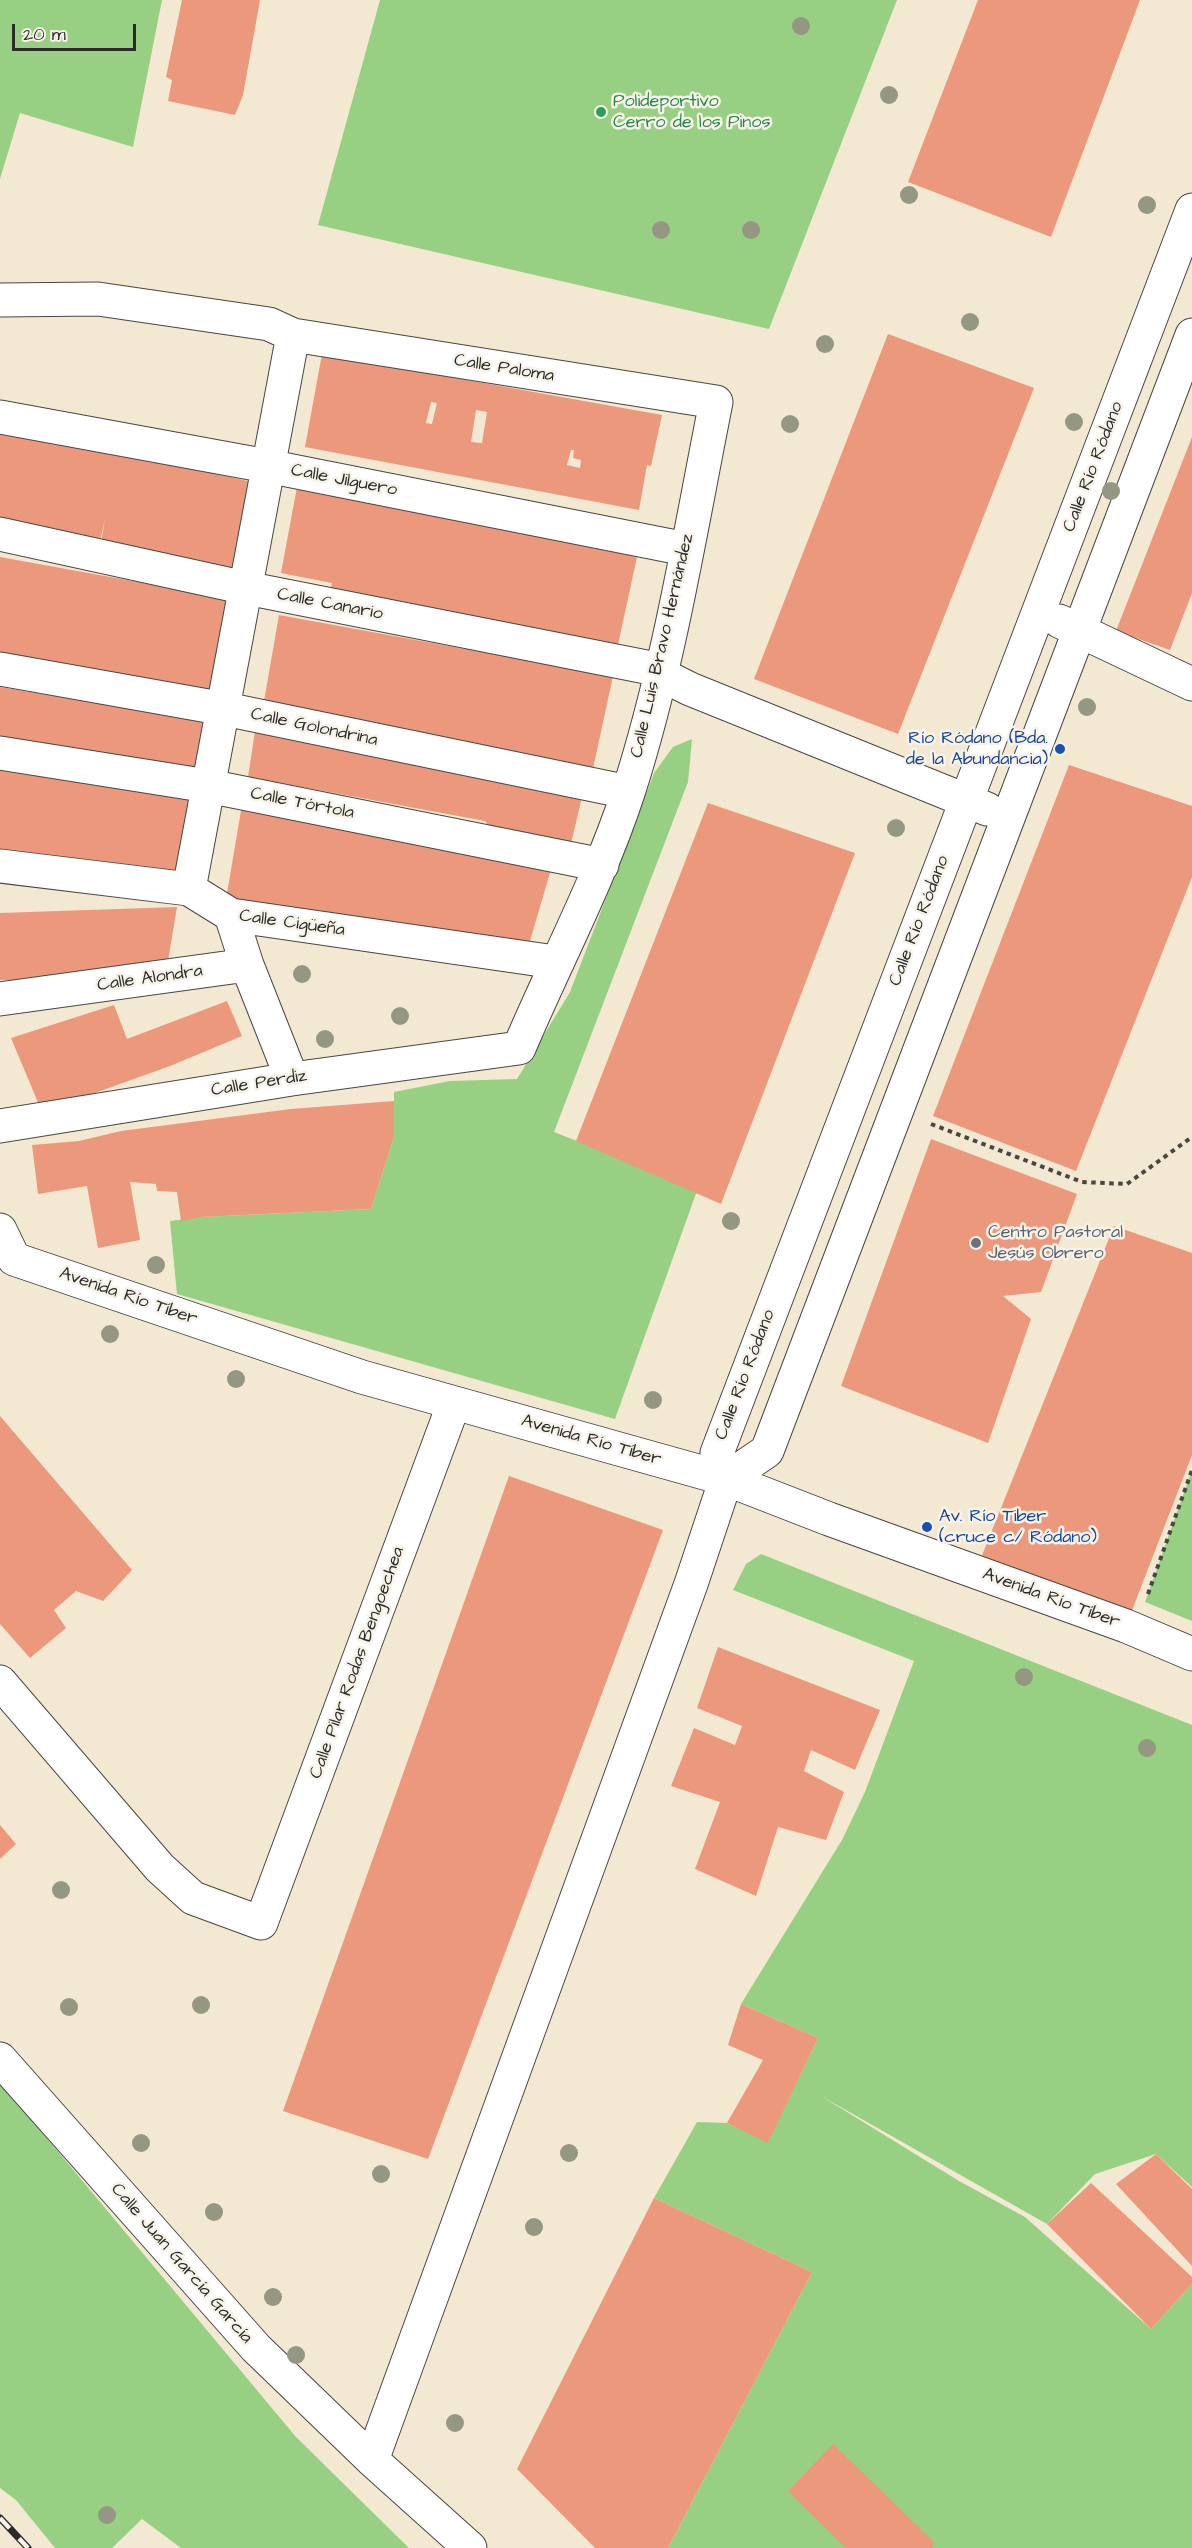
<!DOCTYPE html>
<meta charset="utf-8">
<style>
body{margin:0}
#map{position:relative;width:1192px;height:2548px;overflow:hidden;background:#f3e8d1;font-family:"Architects Daughter",sans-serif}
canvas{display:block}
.scale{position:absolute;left:12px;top:24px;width:124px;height:27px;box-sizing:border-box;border:3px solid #2b2b2b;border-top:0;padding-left:8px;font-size:18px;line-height:21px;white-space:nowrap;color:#2b2b2b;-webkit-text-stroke:4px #f7f3e8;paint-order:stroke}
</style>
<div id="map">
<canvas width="1192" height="2548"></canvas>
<div class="scale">20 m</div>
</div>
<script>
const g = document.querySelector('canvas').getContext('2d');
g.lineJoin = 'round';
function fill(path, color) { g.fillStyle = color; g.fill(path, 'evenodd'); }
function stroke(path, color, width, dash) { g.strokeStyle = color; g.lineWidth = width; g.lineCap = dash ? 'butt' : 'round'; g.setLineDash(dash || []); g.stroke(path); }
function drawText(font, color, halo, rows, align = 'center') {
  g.font = font + ' "Architects Daughter",sans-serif'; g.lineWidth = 5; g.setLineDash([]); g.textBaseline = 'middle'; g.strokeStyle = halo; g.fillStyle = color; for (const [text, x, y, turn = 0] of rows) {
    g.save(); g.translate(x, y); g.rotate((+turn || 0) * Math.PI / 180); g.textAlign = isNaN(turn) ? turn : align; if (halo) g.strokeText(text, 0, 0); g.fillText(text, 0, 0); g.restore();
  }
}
const green = new Path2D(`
 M 0,0 L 162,0 L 133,147 L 20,113 L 0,179 Z
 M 380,0 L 897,0 L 769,329 L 318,225 Z
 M 692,739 L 688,782 L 554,1132 L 698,1188 L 615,1419 L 177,1294 L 170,1221 L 202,1217 L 371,1209 L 394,1137 L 394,1092 L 450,1081 L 517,1079 L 570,992 L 654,773 L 673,747 Z
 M 1192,1470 L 1192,1621 L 1145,1602 Z
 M 761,1554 L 1192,1725 L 1192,2187 L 1156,2154 L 1095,2174 L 1047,2224 L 821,2096 L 959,2181 L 1025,2217 L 1151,2329 L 1192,2284 L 1192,2548 L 668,2548 L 812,2272 L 654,2198 L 697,2122 L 727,2123 L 768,2142 L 818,2038 L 741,2004 L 842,1840 L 865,1792 L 914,1661 L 733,1590 L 746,1564 Z
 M 0,2082 L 296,2437 L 409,2548 L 181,2548 L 142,2519 L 112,2548 L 55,2548 L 16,2500 L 0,2488 Z`);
const building = new Path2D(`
 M 182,0 L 260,0 L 243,95 L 235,115 L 168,101 L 172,80 L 166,77 Z
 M 978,0 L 1140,0 L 1051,237 L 908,182 Z
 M 888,334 L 1034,388 L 898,734 L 754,679 Z
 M 322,354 L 662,415 L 651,466 L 647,465 L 639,510 L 305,447 ZM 431,402 L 437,403 L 432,424 L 426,423 ZM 476,410 L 487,412 L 482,443 L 471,442 ZM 571,450 L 574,450 L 573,458 L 581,460 L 580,468 L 567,465 Z
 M 0,434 L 115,452 L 257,483 L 239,582 L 99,556 L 105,518 L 99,547 L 0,523 Z
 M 1192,437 L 1192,593 L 1170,650 L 1116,631 Z
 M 297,487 L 637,557 L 617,649 L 330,593 L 332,583 L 281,573 Z
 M 0,557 L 232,599 L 216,700 L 0,655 Z
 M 279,615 L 613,676 L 591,778 L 263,707 Z
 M 0,687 L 210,722 L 201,774 L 0,745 Z
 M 255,731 L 582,797 L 570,848 L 492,831 L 485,821 L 248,777 Z
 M 1069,765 L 1192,806 L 1192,877 L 1076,1171 L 933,1116 Z
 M 0,766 L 196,797 L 178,880 L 0,859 Z
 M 708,803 L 855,853 L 721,1204 L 576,1141 Z
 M 242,805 L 552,866 L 527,951 L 226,899 Z
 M 177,907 L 167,967 L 12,987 L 9,980 L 0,980 L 0,913 Z
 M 227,1001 L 242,1036 L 170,1066 L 42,1112 L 11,1038 L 114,1005 L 127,1039 Z
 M 394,1101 L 394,1137 L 371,1209 L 202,1217 L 181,1221 L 177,1192 L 157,1191 L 156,1184 L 130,1182 L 140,1240 L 98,1248 L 87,1186 L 38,1194 L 32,1145 L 79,1141 L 121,1131 L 291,1109 Z
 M 931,1139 L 1077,1194 L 1041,1292 L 1003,1296 L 1031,1319 L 988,1443 L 841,1386 Z
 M 1114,1226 L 1192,1253 L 1192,1455 L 1126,1626 L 979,1563 Z
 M 0,1416 L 132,1570 L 103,1601 L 76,1591 L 54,1610 L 66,1628 L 30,1658 L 0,1624 Z
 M 509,1476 L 663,1530 L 428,2159 L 283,2111 Z
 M 718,1647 L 880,1710 L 855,1770 L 811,1750 L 804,1771 L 844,1792 L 826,1840 L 778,1827 L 756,1896 L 695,1869 L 720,1802 L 671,1786 L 694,1728 L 735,1745 L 742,1726 L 697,1708 Z
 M 0,1825 L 16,1844 L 0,1859 Z
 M 741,2004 L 818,2038 L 768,2143 L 727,2123 L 763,2060 L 728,2045 Z
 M 1156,2154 L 1192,2189 L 1192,2266 L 1116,2184 Z
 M 1091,2183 L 1192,2277 L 1192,2284 L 1151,2329 L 1047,2224 Z
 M 654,2198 L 812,2272 L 668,2548 L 595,2548 L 517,2469 Z
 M 833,2444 L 935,2543 L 931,2548 L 846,2548 L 788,2491 Z`);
const path = new Path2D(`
 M 931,1124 L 1082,1182 L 1127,1184 L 1192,1137
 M 1148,1594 L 1192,1470`);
const street = new Path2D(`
 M 0,300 L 98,299 L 269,324 L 293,335 L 716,402 C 690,532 669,666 628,793 C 599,881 555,963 519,1048 L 292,1079 L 0,1126
 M 0,417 L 267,466 L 686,549
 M 0,534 L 246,588 L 646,667 L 690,689 L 987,809
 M 1059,621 L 1192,684
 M 0,669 L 225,709 L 628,792
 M 0,753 L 208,786 L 602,865
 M 0,866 L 189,889 L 231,915 L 555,962
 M 189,889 L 293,335
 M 247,965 L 292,1079
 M 0,999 L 247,965 L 231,915
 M 0,1230 L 14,1259 L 362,1377 L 726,1479 L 829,1519 L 1126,1626 L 1192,1654
 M 726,1479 L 717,1453 L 1192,210
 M 726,1479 L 767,1451 L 1192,335
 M 0,1682 L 160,1868 L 193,1898 L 261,1923 L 454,1403
 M 0,2059 L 256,2348 L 372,2460 L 470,2548
 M 372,2460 L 691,1584 L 726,1479`);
const rail = new Path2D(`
 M 0,2518 L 28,2548`);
const trees = [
 [801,26],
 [889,95],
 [909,195],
 [1147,205],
 [661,230],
 [751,230],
 [970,322],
 [825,344],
 [1074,422],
 [790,424],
 [1111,491],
 [1087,707],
 [896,828],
 [302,974],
 [400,1016],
 [325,1039],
 [731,1221],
 [156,1265],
 [110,1334],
 [236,1379],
 [653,1400],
 [1024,1677],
 [1147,1748],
 [61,1890],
 [201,2005],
 [69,2007],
 [141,2143],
 [569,2153],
 [381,2174],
 [214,2212],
 [534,2227],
 [273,2297],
 [296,2355],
 [455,2423],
 [107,2515]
];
const markers = [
 [601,112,6,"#2e9e5b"],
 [1060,749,6,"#1a4fb4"],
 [976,1243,6,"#6b7280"],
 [927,1527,6,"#1a4fb4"]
];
const leisureNames = [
 ["Polideportivo",613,102],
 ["Cerro de los Pinos",613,123]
];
const streetNames = [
 ["Calle Paloma",504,369,9],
 ["Calle Río Ródano",1094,467,-69],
 ["Calle Jilguero",344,481,11],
 ["Calle Canario",330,605,11],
 ["Calle Luis Bravo Hernández",663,646,-77],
 ["Calle Golondrina",314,728,12],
 ["Calle Tórtola",302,804,11],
 ["Calle Río Ródano",920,921,-69],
 ["Calle Cigüeña",292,924,8],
 ["Calle Alondra",150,979,-8],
 ["Calle Perdiz",259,1084,-9],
 ["Avenida Río Tíber",128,1297,19],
 ["Calle Río Ródano",746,1375,-69],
 ["Avenida Río Tíber",591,1441,16],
 ["Avenida Río Tíber",1051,1599,20],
 ["Calle Pilar Rodas Bengoechea",358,1663,-70],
 ["Calle Juan García García",181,2264,49]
];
const transitNames = [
 ["Río Ródano (Bda.",1048,739],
 ["de la Abundancia)",1048,760],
 ["Av. Río Tiber",939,1517,"left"],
 ["(cruce c/ Ródano)",939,1538,"left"]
];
const worshipNames = [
 ["Centro Pastoral",988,1233],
 ["Jesús Obrero",988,1254]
];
fill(green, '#97d083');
fill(building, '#eb987d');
stroke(street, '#494744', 35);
stroke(path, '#494744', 4, [4.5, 4.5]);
stroke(street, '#fff', 33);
stroke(rail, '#2b2b2b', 7);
stroke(rail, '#f7f3e8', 4.5, [14]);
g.fillStyle = '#949782';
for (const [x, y] of trees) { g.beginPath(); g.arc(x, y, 9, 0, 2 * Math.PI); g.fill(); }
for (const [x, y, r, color] of markers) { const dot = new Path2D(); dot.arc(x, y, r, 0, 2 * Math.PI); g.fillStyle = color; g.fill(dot); stroke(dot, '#f7f3e8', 2); }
drawText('18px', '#27864d', '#f7f3e8', leisureNames, 'left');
drawText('18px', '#2b2b2b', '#f7f3e8', streetNames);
drawText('18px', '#164399', '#f7f3e8', transitNames, 'right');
drawText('18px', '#5b616d', '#f7f3e8', worshipNames, 'left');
</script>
